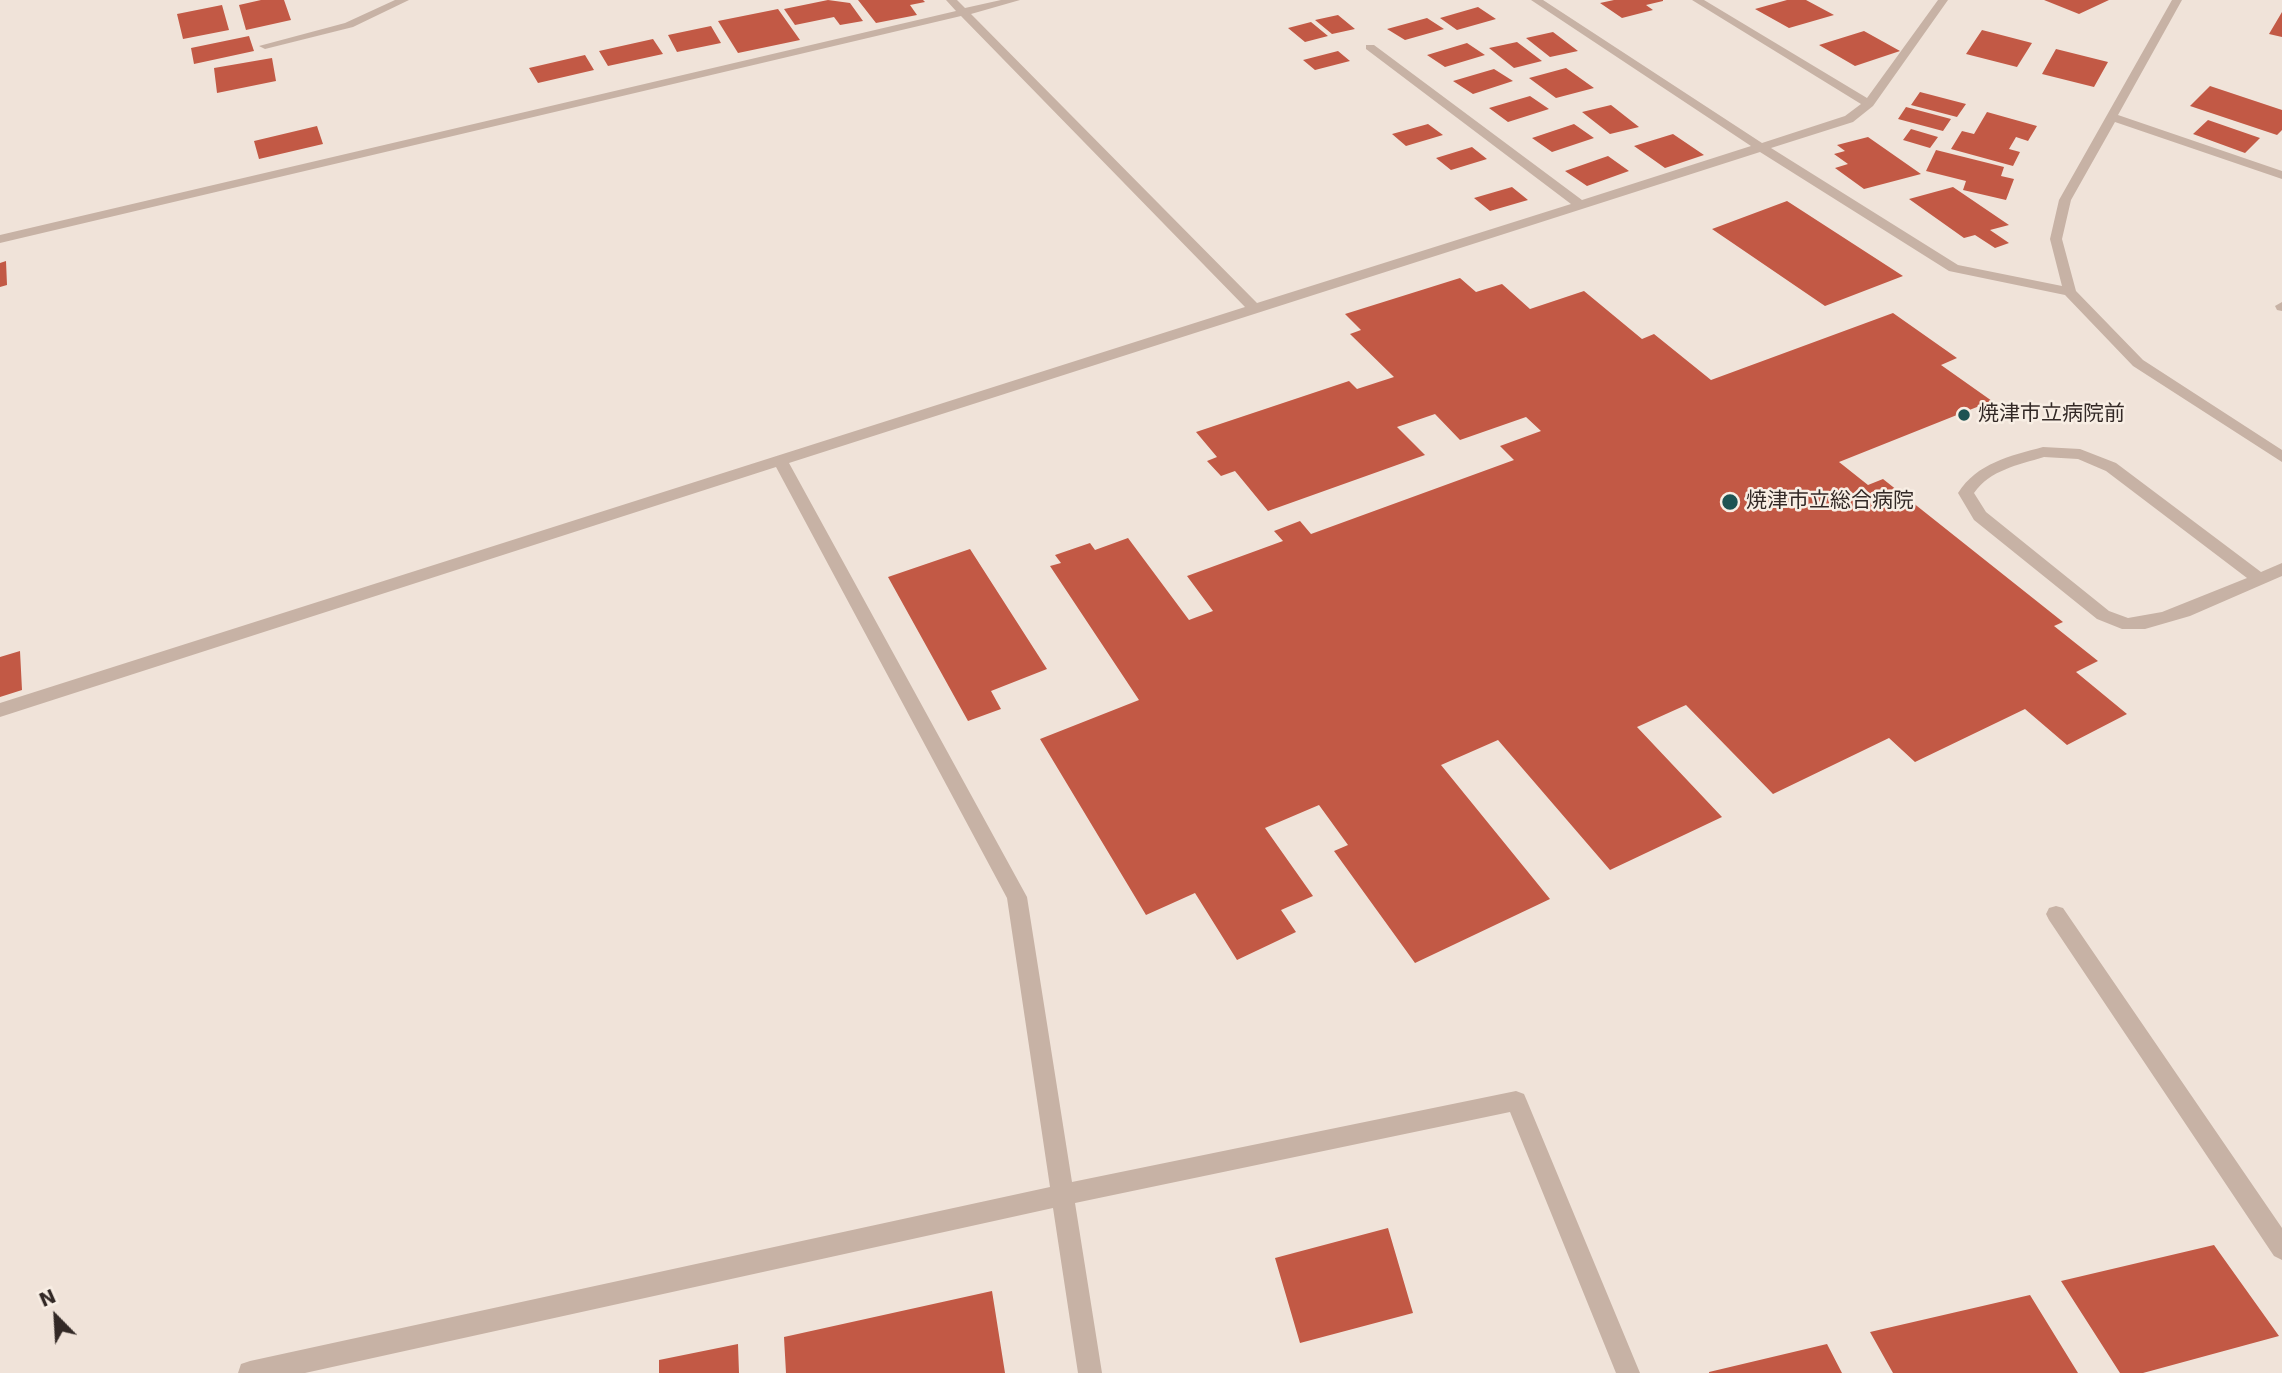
<!DOCTYPE html>
<meta charset="utf-8">
<style>
body{margin:0}
#map{position:relative;width:2282px;height:1373px;overflow:hidden;background:#f0e3d9;font-family:"DejaVu Sans",sans-serif}
canvas{display:block}
.north{position:absolute;left:21px;top:1282px;width:70px;height:70px;-webkit-text-stroke:5px #f8eee4;paint-order:stroke;rotate:336deg;font-size:19px;font-weight:700;line-height:28px;text-align:center;color:#332926}
.north::after{content:'';display:block;margin:auto;width:24px;height:32px;background:#332926;clip-path:polygon(50% 0,100% 100%,50% 72%,0 100%)}
</style>
<div id="map">
<canvas width="2282" height="1373"></canvas>
<div class="north">N</div>
</div>
<script>
const g = document.querySelector('canvas').getContext('2d');
g.lineJoin = 'round';
function fill(path, color) { g.fillStyle = color; g.fill(path, 'evenodd'); }
function stroke(path, color, width, dash) { g.strokeStyle = color; g.lineWidth = width; g.lineCap = dash ? 'butt' : 'round'; g.setLineDash(dash || []); g.stroke(path); }
function drawText(font, color, halo, rows, align = 'center') {
  g.font = font + ' "DejaVu Sans","Noto Sans JP",sans-serif'; g.lineWidth = 5; g.setLineDash([]); g.textBaseline = 'middle'; g.strokeStyle = halo; g.fillStyle = color; for (const [text, x, y, turn = 0] of rows) {
    g.save(); g.translate(x, y); g.rotate((+turn || 0) * Math.PI / 180); g.textAlign = isNaN(turn) ? turn : align; if (halo) g.strokeText(text, 0, 0); g.fillText(text, 0, 0); g.restore();
  }
}
const building = new Path2D(`
 M 261,0 L 284,0 L 291,20 L 246,30 L 239,5 Z
 M 828,0 L 850,3 L 863,21 L 840,25 L 834,17 L 795,25 L 784,9 Z
 M 858,0 L 923,0 L 925,2 L 910,5 L 917,15 L 876,23 Z
 M 1614,0 L 1663,0 L 1663,1 L 1646,5 L 1653,10 L 1622,18 L 1600,3 Z
 M 1787,0 L 1806,0 L 1834,15 L 1789,28 L 1755,9 Z
 M 2044,0 L 2109,0 L 2079,14 Z
 M 222,5 L 229,30 L 183,39 L 177,14 Z
 M 1478,7 L 1496,19 L 1457,30 L 1440,18 Z
 M 778,9 L 800,40 L 738,53 L 718,21 Z
 M 2282,12 L 2282,37 L 2269,34 Z
 M 1338,15 L 1355,29 L 1332,34 L 1315,20 Z
 M 1427,18 L 1444,29 L 1405,40 L 1387,29 Z
 M 1311,22 L 1328,36 L 1305,42 L 1288,28 Z
 M 711,26 L 721,43 L 677,52 L 668,35 Z
 M 1982,30 L 2032,43 L 2017,67 L 1966,54 Z
 M 1864,31 L 1900,51 L 1855,66 L 1819,45 Z
 M 1553,32 L 1578,51 L 1550,57 L 1526,38 Z
 M 249,36 L 254,51 L 194,64 L 191,48 Z
 M 653,39 L 663,54 L 608,66 L 599,51 Z
 M 1517,42 L 1542,61 L 1514,68 L 1489,48 Z
 M 1467,43 L 1485,55 L 1445,67 L 1427,55 Z
 M 2056,49 L 2108,62 L 2094,87 L 2042,74 Z
 M 1338,51 L 1350,61 L 1315,70 L 1303,60 Z
 M 585,55 L 594,70 L 538,83 L 529,68 Z
 M 272,58 L 276,81 L 217,93 L 214,68 Z
 M 1566,68 L 1594,88 L 1556,98 L 1529,78 Z
 M 1494,69 L 1513,81 L 1473,94 L 1453,81 Z
 M 2210,86 L 2282,110 L 2282,130 L 2277,135 L 2190,106 Z
 M 1920,92 L 1966,104 L 1957,117 L 1911,105 Z
 M 1530,96 L 1549,109 L 1508,122 L 1489,108 Z
 M 1611,105 L 1639,127 L 1610,134 L 1582,112 Z
 M 1906,107 L 1951,119 L 1943,131 L 1898,119 Z
 M 1987,112 L 2037,126 L 2028,141 L 2016,137 L 2009,149 L 2020,152 L 2013,166 L 1951,149 L 1962,131 L 1974,134 Z
 M 2208,120 L 2260,138 L 2245,153 L 2193,134 Z
 M 1428,124 L 1443,135 L 1406,146 L 1392,134 Z
 M 1574,124 L 1594,138 L 1552,152 L 1532,138 Z
 M 317,126 L 323,144 L 259,159 L 254,141 Z
 M 1911,129 L 1938,137 L 1930,148 L 1903,140 Z
 M 1673,134 L 1704,155 L 1665,168 L 1634,146 Z
 M 1868,137 L 1921,174 L 1864,189 L 1835,168 L 1848,164 L 1834,154 L 1845,151 L 1837,145 Z
 M 1472,147 L 1487,159 L 1451,170 L 1436,158 Z
 M 1936,150 L 2004,167 L 2001,176 L 2014,179 L 2006,200 L 1963,190 L 1966,181 L 1926,171 Z
 M 1608,156 L 1629,171 L 1587,186 L 1565,171 Z
 M 1512,187 L 1528,200 L 1490,211 L 1474,198 Z
 M 1953,187 L 2009,225 L 1990,230 L 2009,243 L 1995,248 L 1975,235 L 1964,238 L 1909,199 Z
 M 1787,201 L 1903,276 L 1825,306 L 1712,229 Z
 M 6,261 L 7,285 L 0,287 L 0,263 Z
 M 1460,278 L 1476,292 L 1502,284 L 1530,309 L 1584,291 L 1642,339 L 1654,334 L 1711,380 L 1893,313 L 1957,358 L 1941,365 L 1992,401 L 1839,462 L 1868,485 L 1883,479 L 2063,622 L 2054,626 L 2098,661 L 2076,672 L 2127,714 L 2067,745 L 2025,709 L 1915,762 L 1889,738 L 1773,794 L 1686,705 L 1637,727 L 1722,817 L 1610,870 L 1498,740 L 1441,765 L 1550,899 L 1415,963 L 1334,851 L 1348,845 L 1319,805 L 1265,828 L 1313,896 L 1281,910 L 1296,932 L 1237,960 L 1195,893 L 1146,915 L 1040,739 L 1139,700 L 1050,566 L 1061,563 L 1055,555 L 1090,543 L 1095,550 L 1128,538 L 1189,620 L 1213,611 L 1187,576 L 1283,541 L 1274,531 L 1300,521 L 1311,534 L 1514,460 L 1500,446 L 1541,431 L 1526,417 L 1460,440 L 1435,414 L 1397,427 L 1425,455 L 1268,511 L 1235,471 L 1221,476 L 1207,461 L 1217,457 L 1196,432 L 1349,381 L 1357,389 L 1394,377 L 1350,334 L 1361,330 L 1345,314 Z
 M 970,549 L 1047,669 L 991,691 L 1001,709 L 968,721 L 888,577 Z
 M 20,651 L 22,690 L 0,697 L 0,657 Z
 M 1388,1228 L 1413,1313 L 1300,1343 L 1275,1258 Z
 M 2214,1245 L 2279,1336 L 2143,1373 L 2120,1373 L 2061,1281 Z
 M 992,1291 L 1005,1373 L 786,1373 L 784,1337 Z
 M 2030,1295 L 2078,1373 L 1893,1373 L 1870,1332 Z
 M 738,1344 L 739,1373 L 659,1373 L 659,1360 Z
 M 1827,1344 L 1842,1373 L 1709,1373 L 1709,1372 Z`);
const minor = new Path2D(`
 M 395,0 L 409,0 L 353,27 L 265,49 L 259,46 L 345,23 Z
 M 946,0 L 957,0 L 965,8 L 1001,0 L 1020,0 L 971,14 L 1257,303 L 1571,204 L 1366,49 L 1366,45 L 1374,45 L 1582,200 L 1751,146 L 1531,0 L 1543,0 L 1762,143 L 1845,116 L 1861,104 L 1692,0 L 1704,0 L 1867,98 L 1938,0 L 1948,0 L 1873,106 L 1853,122 L 1771,148 L 1958,265 L 2062,286 L 2050,239 L 2059,200 L 2172,0 L 2182,0 L 2118,115 L 2282,171 L 2282,179 L 2115,122 L 2071,200 L 2062,239 L 2076,291 L 2143,360 L 2282,450 L 2282,462 L 2133,366 L 2065,295 L 1949,271 L 1760,152 L 789,463 L 1027,897 L 1072,1182 L 1516,1091 L 1524,1094 L 1527,1101 L 1640,1373 L 1616,1373 L 1510,1112 L 1075,1203 L 1102,1373 L 1078,1373 L 1053,1208 L 305,1373 L 238,1373 L 241,1364 L 250,1361 L 1050,1187 L 1007,898 L 776,467 L 0,717 L 0,703 L 1245,307 L 961,16 L 0,243 L 0,235 L 956,11 Z
 M 2282,302 L 2282,311 L 2277,310 L 2275,306 Z
 M 2043,447 L 2080,449 L 2116,463 L 2261,572 L 2282,563 L 2282,576 L 2190,616 L 2145,629 L 2122,629 L 2097,619 L 1974,520 L 1958,493 C 1977,463 2010,456 2043,447 ZM 2044,457 L 2078,459 L 2106,471 L 2247,578 L 2162,612 L 2128,618 L 2109,611 L 1986,512 L 1974,493 C 1990,470 2018,465 2044,457 Z
 M 2056,906 L 2063,908 L 2282,1228 L 2282,1260 L 2274,1256 L 2049,920 L 2046,914 L 2049,908 Z`);
const markers = [
 [1964,415,7,"#1d5353"],
 [1730,502,9,"#1d5353"]
];
const poiNames = [
 ["焼津市立病院前",1978,415],
 ["焼津市立総合病院",1746,502]
];
fill(building, '#c25945');
fill(minor, '#c7b2a5');
for (const [x, y, r, color] of markers) { const dot = new Path2D(); dot.arc(x, y, r, 0, 2 * Math.PI); g.fillStyle = color; g.fill(dot); stroke(dot, '#f8eee4', 2.5); }
drawText('21px', '#332926', '#f8eee4', poiNames, 'left');
</script>
